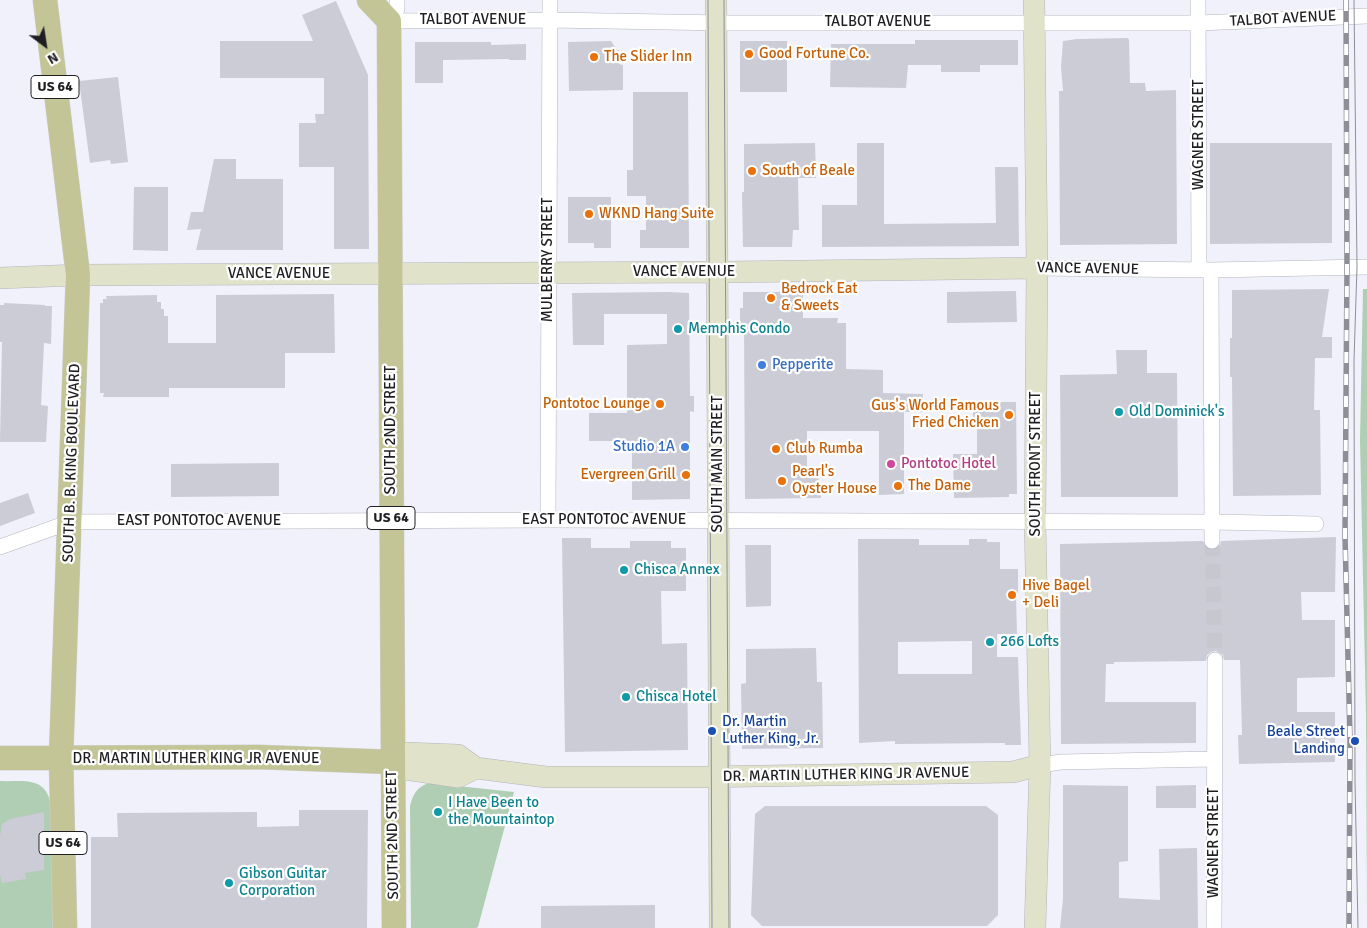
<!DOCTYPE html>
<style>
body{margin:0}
#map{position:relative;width:1367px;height:928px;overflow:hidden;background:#f0f1fa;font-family:Signika,sans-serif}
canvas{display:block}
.north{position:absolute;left:20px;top:20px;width:50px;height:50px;-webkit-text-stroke:4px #fff;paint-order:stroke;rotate:149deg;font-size:14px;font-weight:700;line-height:20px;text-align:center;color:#1f1f23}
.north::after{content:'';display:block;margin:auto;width:18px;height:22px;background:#1f1f23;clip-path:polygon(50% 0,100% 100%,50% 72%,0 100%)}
</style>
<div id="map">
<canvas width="1367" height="928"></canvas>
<div class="north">N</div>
</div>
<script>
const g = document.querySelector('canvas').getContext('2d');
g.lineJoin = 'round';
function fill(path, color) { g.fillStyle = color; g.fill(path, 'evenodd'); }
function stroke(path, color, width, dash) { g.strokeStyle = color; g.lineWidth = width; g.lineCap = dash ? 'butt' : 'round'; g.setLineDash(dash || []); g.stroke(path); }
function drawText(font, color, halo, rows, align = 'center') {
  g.font = font + ' Signika,sans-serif'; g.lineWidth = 4.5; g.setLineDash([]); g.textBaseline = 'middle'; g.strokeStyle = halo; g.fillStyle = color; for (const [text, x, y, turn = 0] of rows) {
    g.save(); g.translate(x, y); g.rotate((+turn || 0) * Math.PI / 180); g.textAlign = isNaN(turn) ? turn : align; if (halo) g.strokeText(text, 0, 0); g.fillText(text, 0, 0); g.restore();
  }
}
const green = new Path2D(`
 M 1363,289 L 1367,289 L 1367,905 L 1366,716 L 1360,440 Z
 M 0,781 C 24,782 46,776 51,805 L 53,928 L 0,928 Z
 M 430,783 L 514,792 L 478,927 L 476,928 L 411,928 L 410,806 C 413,794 417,786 430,783 Z`);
const building = new Path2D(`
 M 336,1 L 368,75 L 369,249 L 334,249 L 334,167 L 299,167 L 299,123 L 316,123 L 315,114 L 324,114 L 324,78 L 220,78 L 220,41 L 313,41 L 302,15 Z
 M 1128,38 L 1129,40 L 1130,83 L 1145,83 L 1146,91 L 1176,90 L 1177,244 L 1060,245 L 1059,91 L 1063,91 L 1061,67 L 1063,41 L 1077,39 Z
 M 915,40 L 1018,40 L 1018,65 L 980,65 L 980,72 L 941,72 L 941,65 L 908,65 L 906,88 L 830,87 L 831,44 L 915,44 Z
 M 611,41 L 617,50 L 619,50 L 619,64 L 623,65 L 623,90 L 569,91 L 568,42 Z
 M 740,41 L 787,41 L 787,92 L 740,92 Z
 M 415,42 L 491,42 L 491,45 L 526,44 L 526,60 L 509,60 L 509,59 L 443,60 L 443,83 L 415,83 Z
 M 118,77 L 128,162 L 111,164 L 110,160 L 90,163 L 79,81 Z
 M 633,92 L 688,92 L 689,248 L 640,248 L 640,230 L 646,230 L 646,196 L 627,196 L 627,170 L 633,170 Z
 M 815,143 L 816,178 L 798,178 L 799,230 L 793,230 L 792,247 L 743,247 L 742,192 L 744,192 L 744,144 Z
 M 857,143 L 884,143 L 884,224 L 996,223 L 995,167 L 1018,167 L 1019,246 L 822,247 L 822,205 L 857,205 Z
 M 1210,143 L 1332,143 L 1332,243 L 1210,244 Z
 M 214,159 L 236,159 L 236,179 L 283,179 L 283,250 L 196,250 L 201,229 L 187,230 L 191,212 L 203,212 Z
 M 134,187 L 168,187 L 168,251 L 133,250 Z
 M 568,197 L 611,197 L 611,248 L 594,248 L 594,243 L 568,243 Z
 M 1329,289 L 1322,337 L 1332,337 L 1332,358 L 1315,358 L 1314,410 L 1320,410 L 1321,495 L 1233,496 L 1232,377 L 1230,377 L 1230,338 L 1232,338 L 1232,290 Z
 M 1016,291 L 1017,322 L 947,323 L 947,292 Z
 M 669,292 L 689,293 L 690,396 L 694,396 L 694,412 L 690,411 L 690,499 L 632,500 L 632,441 L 589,441 L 589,413 L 627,413 L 627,345 L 667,344 L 667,314 L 604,314 L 604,345 L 573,345 L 572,293 Z
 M 743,292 L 803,292 L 803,318 L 838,318 L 837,323 L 846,323 L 846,369 L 883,370 L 883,393 L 923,394 L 923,412 L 904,412 L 904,494 L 879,495 L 879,431 L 807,431 L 807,468 L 818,467 L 819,485 L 821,485 L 821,498 L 745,499 L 744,323 L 740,323 L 740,308 L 743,308 Z
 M 334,294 L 335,353 L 285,353 L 285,388 L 169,388 L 169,397 L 103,397 L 104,393 L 100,393 L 100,303 L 103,303 L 103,299 L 107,299 L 106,296 L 157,295 L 157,302 L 161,302 L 161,309 L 164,309 L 164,316 L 168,316 L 168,343 L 216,343 L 216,295 Z
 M 4,303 L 45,305 L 45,306 L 52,306 L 51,344 L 44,343 L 41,405 L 48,406 L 46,442 L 0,442 L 2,342 L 0,342 L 0,305 L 4,305 Z
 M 1116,350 L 1147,350 L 1147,373 L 1177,373 L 1178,497 L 1061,497 L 1060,375 L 1117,374 Z
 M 973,402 L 1016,402 L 1017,494 L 1009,494 L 1009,497 L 954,498 L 953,454 L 977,454 L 977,428 L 973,428 Z
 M 279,463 L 279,496 L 171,497 L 171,464 Z
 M 28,493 L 35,513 L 0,526 L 0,503 Z
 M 1336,537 L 1335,592 L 1301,592 L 1302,620 L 1335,620 L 1335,677 L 1297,678 L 1297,712 L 1335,712 L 1335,762 L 1239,764 L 1238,735 L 1242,735 L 1240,660 L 1224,660 L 1223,655 L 1216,651 L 1211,652 L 1207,655 L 1206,661 L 1114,662 L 1114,664 L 1106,664 L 1105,702 L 1196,702 L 1196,743 L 1061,744 L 1060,544 L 1203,541 L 1207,549 L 1213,550 L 1220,546 L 1221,541 Z
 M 562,538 L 591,538 L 591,548 L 630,548 L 630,541 L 671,541 L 671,548 L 686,548 L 686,591 L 661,591 L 662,644 L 687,643 L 688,750 L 565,752 Z
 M 858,539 L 919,539 L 919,545 L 969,545 L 969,539 L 987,539 L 987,542 L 1000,542 L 1000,569 L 1018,569 L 1018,596 L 1016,596 L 1017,634 L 997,634 L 997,657 L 1018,657 L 1021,745 L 1005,745 L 1005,743 L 895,744 L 895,741 L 859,743 ZM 972,641 L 972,674 L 898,674 L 898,642 Z
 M 745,545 L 771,545 L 771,606 L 746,607 Z
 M 816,648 L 817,682 L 822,682 L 823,748 L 742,749 L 741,684 L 746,683 L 746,649 Z
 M 1063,785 L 1128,786 L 1128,861 L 1119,862 L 1119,898 L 1160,900 L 1159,849 L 1197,848 L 1198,928 L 1060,928 L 1063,899 Z
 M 1196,785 L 1196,808 L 1156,808 L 1156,786 Z
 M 765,806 L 986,806 L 998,815 L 998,915 L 987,926 L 762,926 L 751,915 L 755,814 Z
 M 299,810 L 368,810 L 367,928 L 91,928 L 91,837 L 118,837 L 117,813 L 257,812 L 257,827 L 299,826 Z
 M 44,812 L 44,870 L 25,873 L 26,879 L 2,883 L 0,875 L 0,836 L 2,824 L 10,819 Z
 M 655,905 L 655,928 L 541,928 L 541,906 Z`);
const streetTunnel = new Path2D(`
 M 1212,541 L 1215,660`);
const street = new Path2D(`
 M 1198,0 L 1199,270
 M 389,21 L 550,20 L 725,23 L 1199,23 L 1367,16
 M 389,21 L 397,9 L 397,0
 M 1037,268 L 1211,270 L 1367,267
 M 1211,270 L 1212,541
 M 548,520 L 550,0
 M 0,547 L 70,522 L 548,520 L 1212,522 L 1316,524
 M 1040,765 L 1061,762 L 1214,759
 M 1214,928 L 1215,660`);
const secondary = new Path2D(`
 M 716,0 L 720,928
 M 1034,0 L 1037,268 L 1035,521 L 1040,765 L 1035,928
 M 0,278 L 78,275 L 725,272 L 1037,268
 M 476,768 L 458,777 L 405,769 L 392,762 L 407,753 L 458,755 L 476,768 L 546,777 L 698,777 L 1013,772 L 1040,765`);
const primary = new Path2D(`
 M 45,0 L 78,275 L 61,758 L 65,928
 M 369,0 L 389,21 L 394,928
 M 0,758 L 259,757 L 392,762`);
const tram = new Path2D(`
 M 708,0 L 712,928
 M 724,0 L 729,928
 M 1354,0 L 1357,267 L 1354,360 L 1355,781 L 1358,928`);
const rail = new Path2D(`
 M 1346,0 L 1347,267 L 1345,536 L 1350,739 L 1349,928`);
const markers = [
 [749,54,5,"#e8710a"],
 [594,57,5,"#e8710a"],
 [752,171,5,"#e8710a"],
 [589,214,5,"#e8710a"],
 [771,298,5,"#e8710a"],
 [678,329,5,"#0f9aa8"],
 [762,365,5,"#3f7fe0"],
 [660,404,5,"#e8710a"],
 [1119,412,5,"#0f9aa8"],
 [1009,415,5,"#e8710a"],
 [685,447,5,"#3f7fe0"],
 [776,449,5,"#e8710a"],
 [891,464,5,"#d1479c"],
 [686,475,5,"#e8710a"],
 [782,481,5,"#e8710a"],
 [898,486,5,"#e8710a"],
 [624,570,5,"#0f9aa8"],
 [1012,595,5,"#e8710a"],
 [990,642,5,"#0f9aa8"],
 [626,697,5,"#0f9aa8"],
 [712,731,5,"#1a4fb4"],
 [1355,741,5,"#1a4fb4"],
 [438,812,5,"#0f9aa8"],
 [229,883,5,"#0f9aa8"]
];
const shields = [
 [55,87,48],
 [391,518,48],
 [63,843,48]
];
const shieldNames = [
 ["US 64",55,87],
 ["US 64",391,518],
 ["US 64",63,843]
];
const streetNames = [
 ["TALBOT AVENUE",1283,19,-3],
 ["TALBOT AVENUE",473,20],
 ["TALBOT AVENUE",878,22],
 ["WAGNER STREET",1199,135,-90],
 ["MULBERRY STREET",548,260,-90],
 ["VANCE AVENUE",1088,269,1],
 ["VANCE AVENUE",684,272],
 ["VANCE AVENUE",279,274],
 ["SOUTH 2ND STREET",391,430,-90],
 ["SOUTH B. B. KING BOULEVARD",72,463,-88],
 ["SOUTH MAIN STREET",718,464,-90],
 ["SOUTH FRONT STREET",1036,464,-90],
 ["EAST PONTOTOC AVENUE",604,520],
 ["EAST PONTOTOC AVENUE",199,521],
 ["DR. MARTIN LUTHER KING JR AVENUE",196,759],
 ["DR. MARTIN LUTHER KING JR AVENUE",846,775,-1],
 ["SOUTH 2ND STREET",393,835,-91],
 ["WAGNER STREET",1214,843,-90]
];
const foodNames = [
 ["Good Fortune Co.",759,54],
 ["The Slider Inn",604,57],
 ["South of Beale",762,171],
 ["WKND Hang Suite",599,214],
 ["Bedrock Eat",781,289],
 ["& Sweets",781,306],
 ["Pontotoc Lounge",650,404,"right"],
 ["Gus's World Famous",999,406,"right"],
 ["Fried Chicken",999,423,"right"],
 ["Club Rumba",786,449],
 ["Pearl's",792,472],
 ["Oyster House",792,489],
 ["Evergreen Grill",676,475,"right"],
 ["The Dame",908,486],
 ["Hive Bagel",1022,586],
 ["+ Deli",1022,603]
];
const cultureNames = [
 ["Memphis Condo",688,329],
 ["Old Dominick's",1129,412],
 ["Chisca Annex",634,570],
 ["266 Lofts",1000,642],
 ["Chisca Hotel",636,697],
 ["I Have Been to",448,803],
 ["the Mountaintop",448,820],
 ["Gibson Guitar",239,874],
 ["Corporation",239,891]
];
const shopNames = [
 ["Pepperite",772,365],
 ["Studio 1A",675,447,"right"]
];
const hotelNames = [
 ["Pontotoc Hotel",901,464]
];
const transitNames = [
 ["Dr. Martin",722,722],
 ["Luther King, Jr.",722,739],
 ["Beale Street",1345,732,"right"],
 ["Landing",1345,749,"right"]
];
fill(green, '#afceb4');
fill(building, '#cbccd6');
stroke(streetTunnel, '#c6c7cf', 15, [15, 8]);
stroke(street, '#b3b4bd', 16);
stroke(secondary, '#b3b4bd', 22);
stroke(primary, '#cececf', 25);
stroke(street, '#fff', 15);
stroke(secondary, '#e1e2ca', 21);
stroke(primary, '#c4c596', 24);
stroke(tram, '#8e8f96', 1);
stroke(rail, '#8e8f96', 5.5);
stroke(rail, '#fff', 4, [11]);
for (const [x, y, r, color] of markers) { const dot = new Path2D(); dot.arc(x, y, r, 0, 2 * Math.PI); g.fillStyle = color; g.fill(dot); stroke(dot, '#fff', 2); }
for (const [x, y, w] of shields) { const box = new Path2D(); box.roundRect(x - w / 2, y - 11.5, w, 23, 4); g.fillStyle = '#fff'; g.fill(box); stroke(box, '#1f1f23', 1); }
drawText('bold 14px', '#1f1f23', null, shieldNames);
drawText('15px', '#1f1f23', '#fff', streetNames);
drawText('15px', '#c56008', '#fff', foodNames, 'left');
drawText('15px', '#0d838f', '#fff', cultureNames, 'left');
drawText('15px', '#366cbe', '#fff', shopNames, 'left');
drawText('15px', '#b23c85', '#fff', hotelNames, 'left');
drawText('15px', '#164399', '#fff', transitNames, 'left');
</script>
